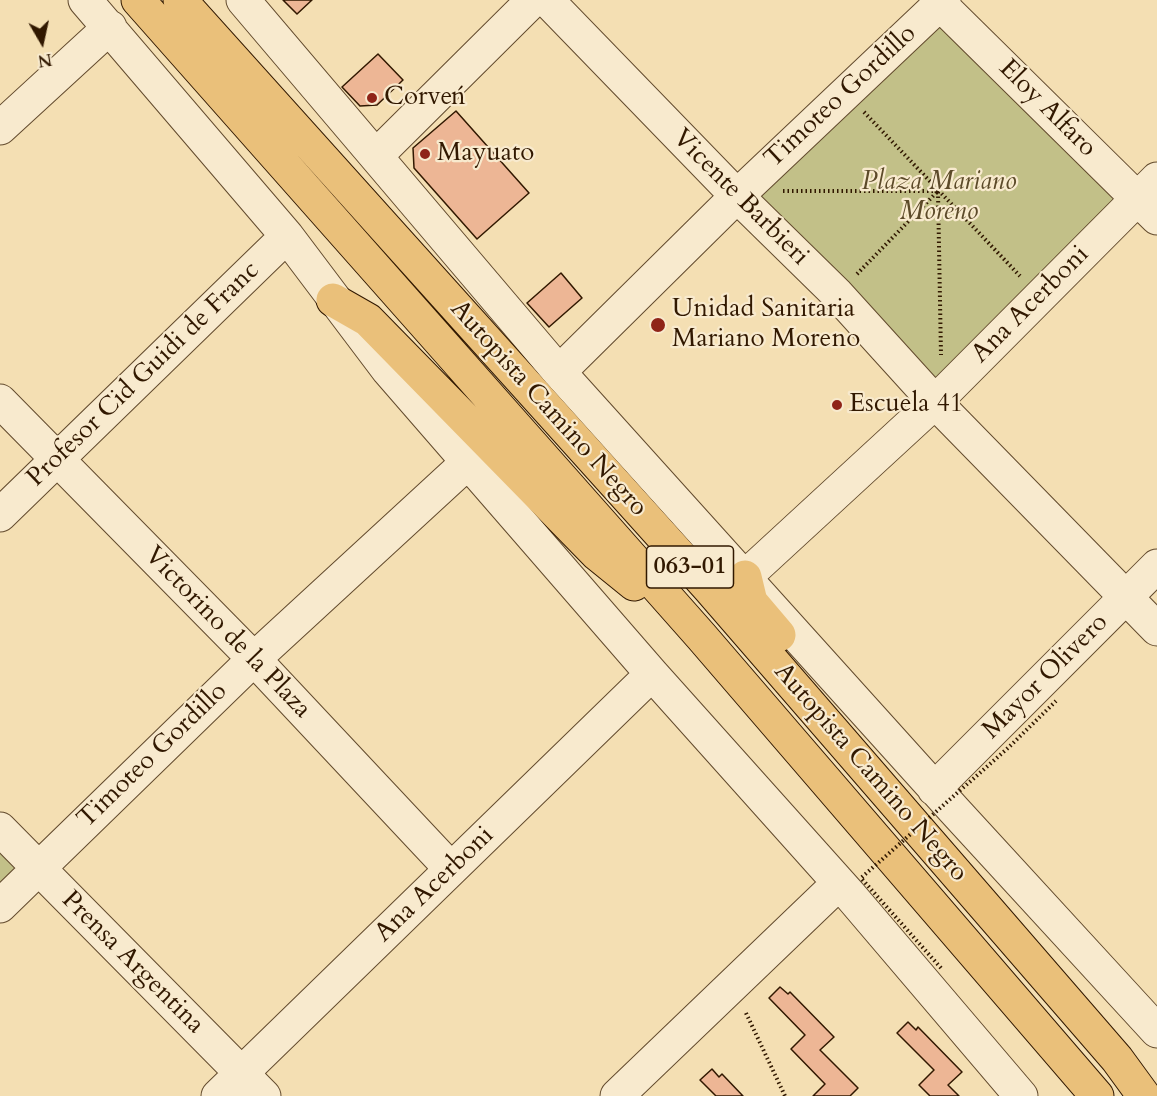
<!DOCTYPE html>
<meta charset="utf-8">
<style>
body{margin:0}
#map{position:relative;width:1157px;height:1096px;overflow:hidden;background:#f4dfb3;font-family:Cardo,serif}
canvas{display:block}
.north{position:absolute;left:12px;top:12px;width:60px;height:60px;-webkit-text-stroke:4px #f8eace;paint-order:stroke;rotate:171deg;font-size:16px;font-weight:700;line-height:24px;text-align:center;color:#311800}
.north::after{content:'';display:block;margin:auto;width:21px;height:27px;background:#311800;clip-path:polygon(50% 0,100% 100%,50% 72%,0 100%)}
</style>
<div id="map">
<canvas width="1157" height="1096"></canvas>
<div class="north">N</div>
</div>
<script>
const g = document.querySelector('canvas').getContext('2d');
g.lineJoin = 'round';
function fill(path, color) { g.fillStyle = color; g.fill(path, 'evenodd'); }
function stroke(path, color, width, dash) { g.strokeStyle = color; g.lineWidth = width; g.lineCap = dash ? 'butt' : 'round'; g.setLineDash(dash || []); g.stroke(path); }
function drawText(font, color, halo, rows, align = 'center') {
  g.font = font + ' Cardo,serif'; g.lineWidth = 4.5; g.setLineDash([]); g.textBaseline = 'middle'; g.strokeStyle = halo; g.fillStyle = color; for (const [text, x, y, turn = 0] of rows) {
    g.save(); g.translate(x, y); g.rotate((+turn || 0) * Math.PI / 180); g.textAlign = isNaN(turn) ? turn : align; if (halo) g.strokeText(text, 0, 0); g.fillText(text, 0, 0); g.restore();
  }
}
const green = new Path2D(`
 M 940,4 L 1138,198 L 942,393 L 737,196 Z
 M 0,829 L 38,868 L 0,906 Z`);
const building = new Path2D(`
 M 283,0 L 312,0 L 297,14 Z
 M 378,54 L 403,80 L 377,105 L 360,106 L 342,87 Z
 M 456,111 L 529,193 L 477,239 L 414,168 L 413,148 Z
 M 561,273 L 582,298 L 549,327 L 527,303 Z
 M 780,987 L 788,994 L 790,992 L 834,1037 L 820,1050 L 858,1088 L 850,1096 L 813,1096 L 825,1084 L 791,1049 L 805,1035 L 769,998 Z
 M 908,1022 L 916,1030 L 918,1027 L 962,1072 L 948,1085 L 959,1096 L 930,1096 L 919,1085 L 934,1070 L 897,1033 Z
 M 712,1069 L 719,1077 L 722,1074 L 743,1096 L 716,1096 L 700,1080 Z`);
const path = new Path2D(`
 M 864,112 L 1020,276
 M 783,191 L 938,191
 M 938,192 L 941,355
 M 857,274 L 938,191
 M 746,1013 L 785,1096`);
const minor = new Path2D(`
 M 85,0 L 287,236 L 388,370 L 652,674 L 849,894 L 1021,1096
 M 243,0 L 559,372 L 954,810 L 1157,1031
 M 547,0 L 737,196 L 837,294 L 935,402 L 1157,629
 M 936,0 L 1157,218
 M 0,128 L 110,27
 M 377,155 L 533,0
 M 559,372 L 737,196 L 944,0
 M 0,401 L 254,659 L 451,869
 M 0,515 L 287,236
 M 745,577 L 935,402 L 1157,179
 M 934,789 L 1157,566
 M 0,829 L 264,1096
 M 0,906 L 254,659 L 467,463
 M 218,1096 L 652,674
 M 617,1096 L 839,883`);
const highway = new Path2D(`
 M 138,0 L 701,636 L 1097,1096
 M 180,0 L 709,588 L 1117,1059 L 1144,1096
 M 333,300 L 368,320 L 597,554 L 634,584
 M 745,577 L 751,602 L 779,635`);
const pathBridge = new Path2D(`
 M 941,968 L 861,878 L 1008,748 L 1056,701`);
const markers = [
 [372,98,6,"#8f2418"],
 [425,154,6,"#8f2418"],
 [658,325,8,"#8f2418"],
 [837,405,6,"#8f2418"]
];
const shields = [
 [690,567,87]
];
const shieldNames = [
 ["063-01",690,567]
];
const streetNames = [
 ["Timoteo Gordillo",841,97,-43],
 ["Eloy Alfaro",1047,109,45],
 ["Vicente Barbieri",740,198,45],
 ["Ana Acerboni",1031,305,-45],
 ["Profesor Cid Guidi de Franc",144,375,-44],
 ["Autopista Camino Negro",548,409,48],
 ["Victorino de la Plaza",227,633,46],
 ["Mayor Olivero",1046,677,-45],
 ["Timoteo Gordillo",153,756,-44],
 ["Autopista Camino Negro",870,773,49],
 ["Ana Acerboni",435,885,-44],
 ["Prensa Argentina",132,963,45]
];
const poiNames = [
 ["Corveń",384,98],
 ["Mayuato",437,154],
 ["Unidad Sanitaria",672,310],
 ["Mariano Moreno",672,340],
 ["Escuela 41",849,405]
];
const parkNames = [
 ["Plaza Mariano",939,183],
 ["Moreno",939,213]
];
fill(green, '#c2c088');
fill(building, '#edb695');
stroke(building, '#311800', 1.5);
stroke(minor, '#624a2d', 35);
stroke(highway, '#311800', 35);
stroke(path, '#311800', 4, [1.5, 3]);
stroke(minor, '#f8eace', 33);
stroke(highway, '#eac07a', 33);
stroke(pathBridge, '#311800', 4, [1.5, 3]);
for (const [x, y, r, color] of markers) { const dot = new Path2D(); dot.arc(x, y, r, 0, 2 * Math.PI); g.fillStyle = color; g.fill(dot); stroke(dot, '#f8eace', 2); }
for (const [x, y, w] of shields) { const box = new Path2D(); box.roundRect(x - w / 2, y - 21, w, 42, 4.5); g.fillStyle = '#f8eace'; g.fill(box); stroke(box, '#311800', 1.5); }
drawText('bold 24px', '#311800', null, shieldNames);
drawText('26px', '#311800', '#f8eace', streetNames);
drawText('26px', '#311800', '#f8eace', poiNames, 'left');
drawText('italic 26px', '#5c4a29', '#f8eace', parkNames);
</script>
